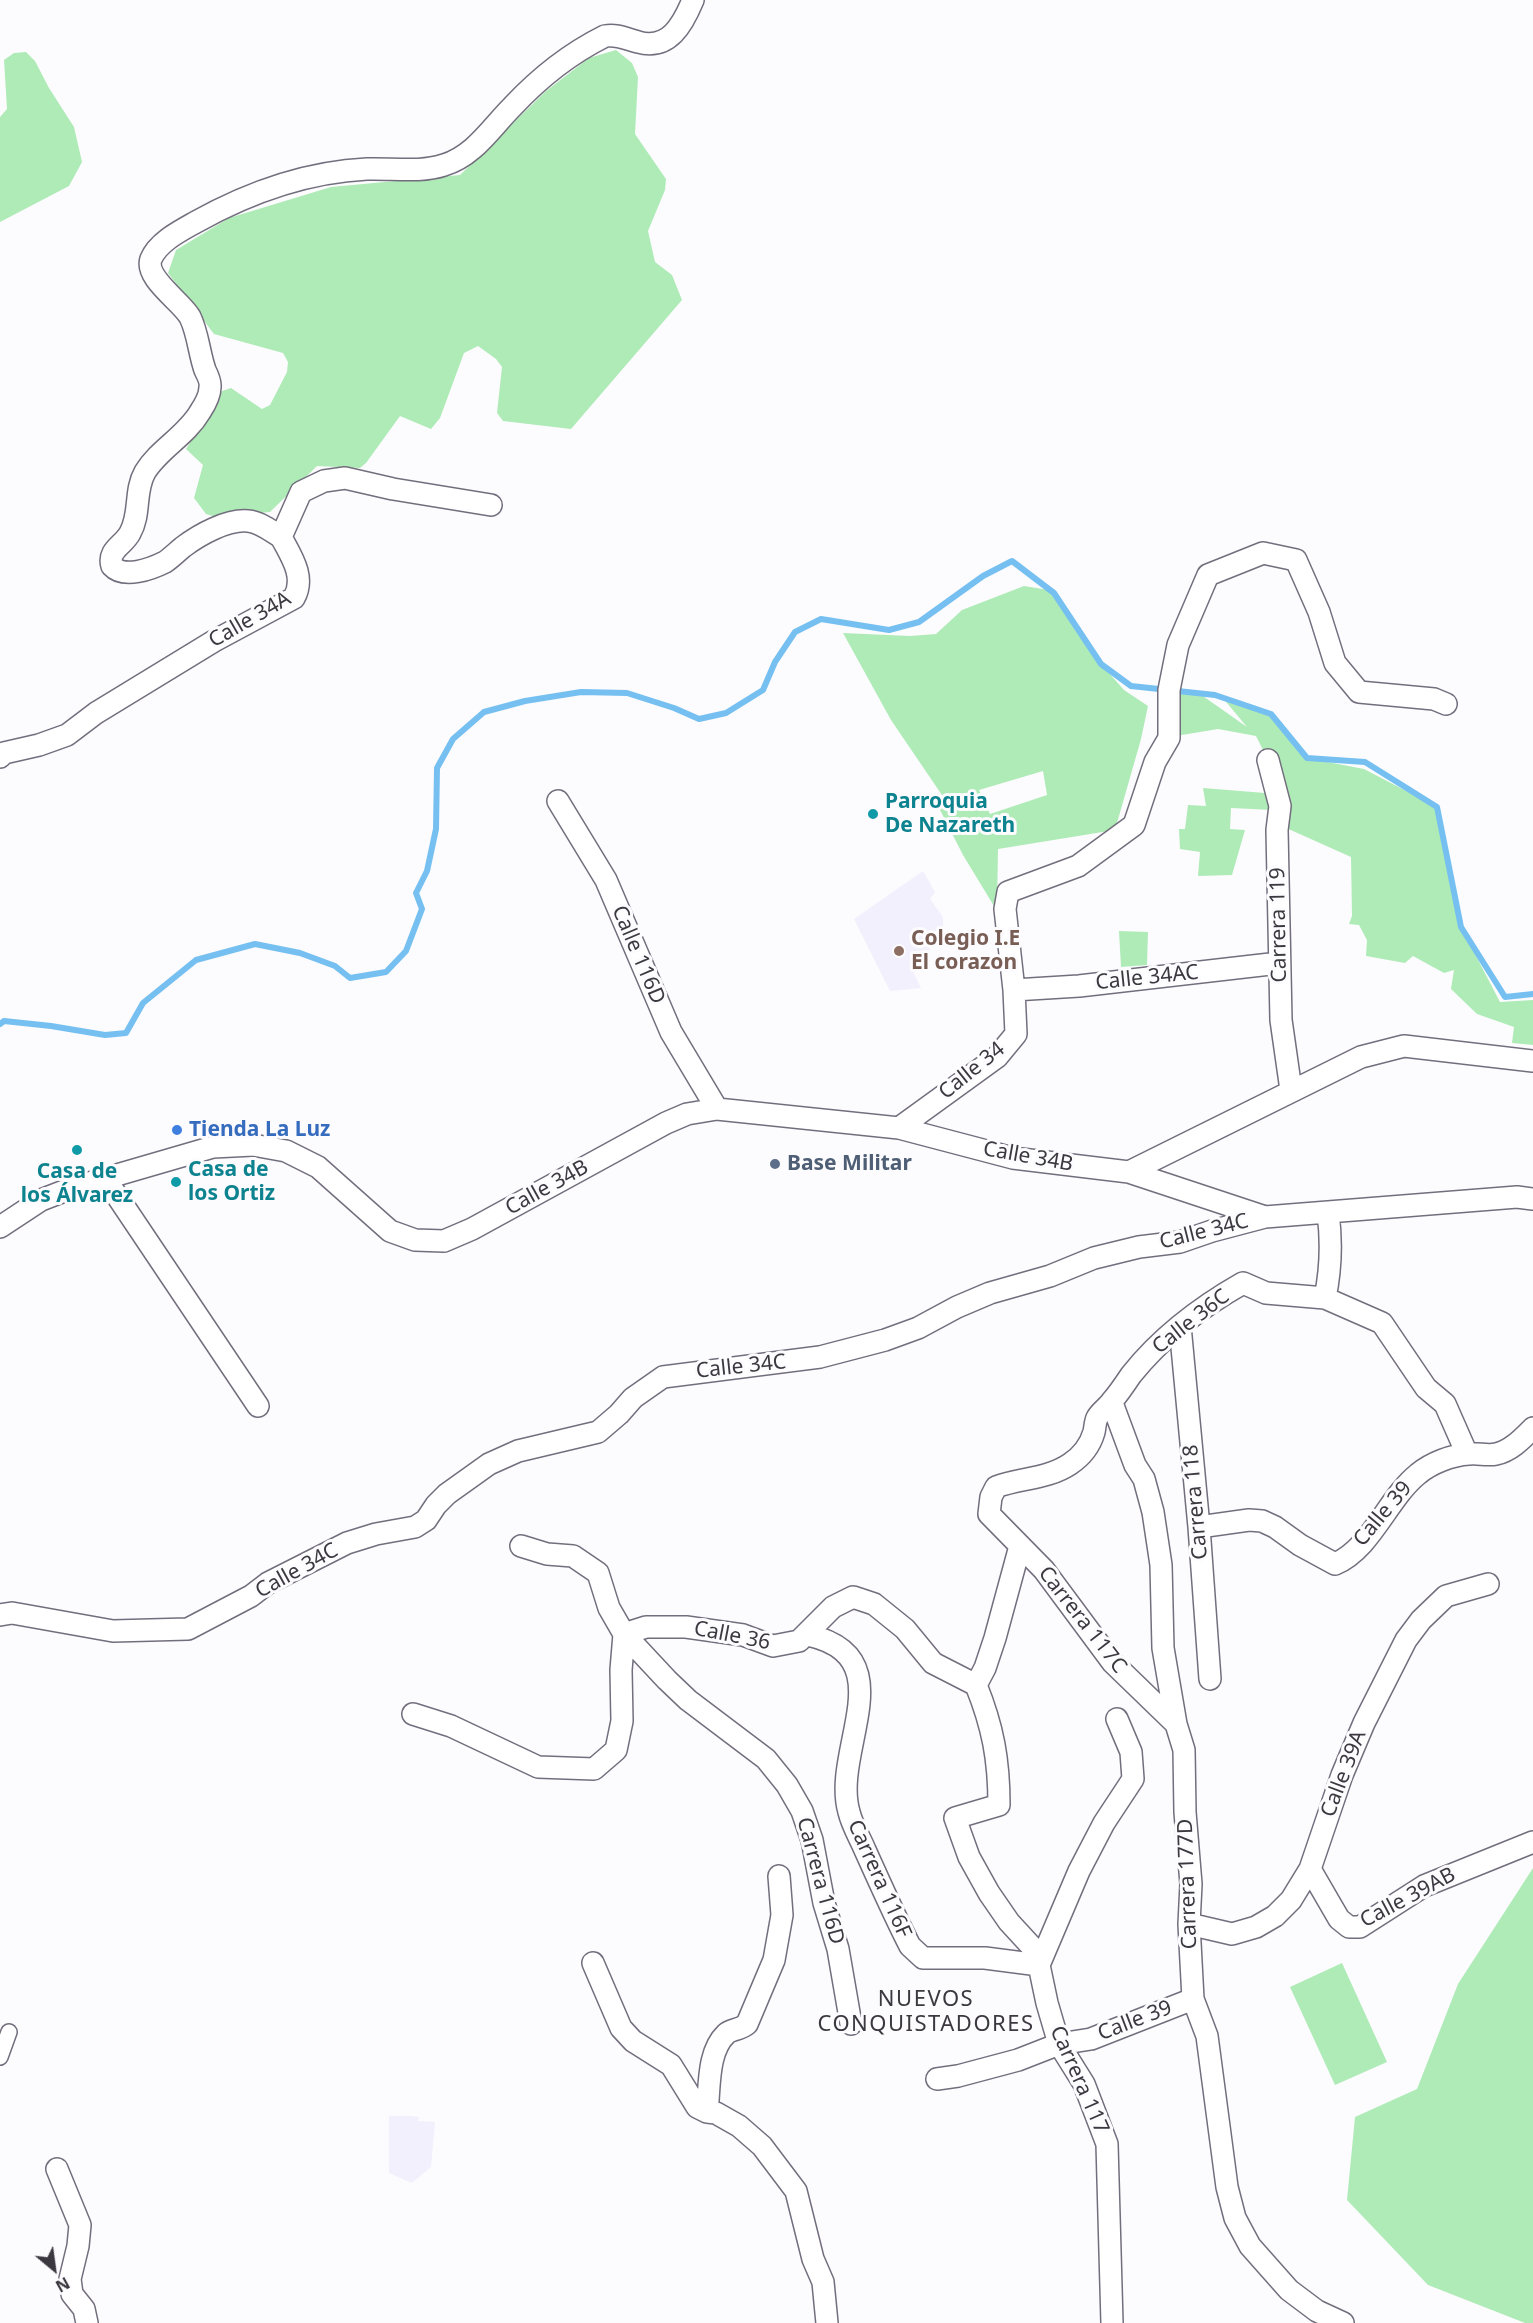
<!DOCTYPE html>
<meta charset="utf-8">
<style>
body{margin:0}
#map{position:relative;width:1533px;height:2323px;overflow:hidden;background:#fcfbfe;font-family:"Noto Sans",sans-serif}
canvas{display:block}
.north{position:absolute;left:24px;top:2239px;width:60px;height:60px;-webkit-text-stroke:4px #fcfbfe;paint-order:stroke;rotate:151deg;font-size:16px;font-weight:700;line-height:24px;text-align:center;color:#3b393f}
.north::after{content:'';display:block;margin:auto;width:21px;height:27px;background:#3b393f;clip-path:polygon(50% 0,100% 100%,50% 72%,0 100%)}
</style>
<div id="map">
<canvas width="1533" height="2323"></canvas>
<div class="north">N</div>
</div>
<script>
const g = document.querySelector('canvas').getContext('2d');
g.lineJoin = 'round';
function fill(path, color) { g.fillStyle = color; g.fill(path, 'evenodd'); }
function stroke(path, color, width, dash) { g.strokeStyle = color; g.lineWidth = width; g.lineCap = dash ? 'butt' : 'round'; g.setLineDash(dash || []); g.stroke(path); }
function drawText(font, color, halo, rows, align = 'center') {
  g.font = font + ' "Noto Sans",sans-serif'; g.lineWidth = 6; g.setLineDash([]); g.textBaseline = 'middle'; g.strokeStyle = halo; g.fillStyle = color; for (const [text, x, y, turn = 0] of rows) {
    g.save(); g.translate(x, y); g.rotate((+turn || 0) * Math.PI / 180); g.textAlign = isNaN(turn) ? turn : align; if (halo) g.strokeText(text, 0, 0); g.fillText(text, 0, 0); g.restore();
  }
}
const education = new Path2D(`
 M 923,871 L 935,892 L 930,899 L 943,917 L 943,928 L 914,974 L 921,988 L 890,991 L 854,919 Z
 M 389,2116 L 410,2116 L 419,2117 L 418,2121 L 435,2122 L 431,2167 L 412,2183 L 389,2173 Z`);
const green = new Path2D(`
 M 616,50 L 632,63 L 638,77 L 635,134 L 666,179 L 665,190 L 648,231 L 655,262 L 672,275 L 682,300 L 571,429 L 503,421 L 497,413 L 502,367 L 496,359 L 478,346 L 464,353 L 440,418 L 431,429 L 400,416 L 366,463 L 360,468 L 317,466 L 270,512 L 216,517 L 206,514 L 194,498 L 203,465 L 186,449 L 222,391 L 231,388 L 262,409 L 270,405 L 287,372 L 288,362 L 283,353 L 214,334 L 168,273 L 176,250 L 229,218 L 331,187 L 460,175 L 546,91 L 589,58 Z
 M 26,52 L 35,61 L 49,88 L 74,127 L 82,162 L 69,186 L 0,222 L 0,117 L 7,109 L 4,60 L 14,53 Z
 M 1024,586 L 1049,590 L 1101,664 L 1124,690 L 1148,706 L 1141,739 L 1115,830 L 998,849 L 997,911 L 963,855 L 937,804 L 946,801 L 891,720 L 843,633 L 910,636 L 936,634 L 962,610 ZM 1043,771 L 1047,795 L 990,814 L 979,790 Z
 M 1170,691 L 1200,694 L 1247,727 L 1222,697 L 1271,714 L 1307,758 L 1364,769 L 1437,807 L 1461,927 L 1500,1002 L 1533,1000 L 1533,1045 L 1512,1043 L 1514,1027 L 1477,1014 L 1451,989 L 1454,970 L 1444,973 L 1413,956 L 1405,963 L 1366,956 L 1367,940 L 1359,925 L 1349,924 L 1352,916 L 1351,857 L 1284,827 L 1268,760 L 1256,736 L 1218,729 L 1170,737 Z
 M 1270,783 L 1273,810 L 1231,808 L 1230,829 L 1245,830 L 1232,875 L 1198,876 L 1200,852 L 1180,849 L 1179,829 L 1185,829 L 1188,805 L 1206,806 L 1203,788 L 1265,793 Z
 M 1119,931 L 1148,932 L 1147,965 L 1121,967 Z
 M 1533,1868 L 1533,2323 L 1525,2323 L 1428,2285 L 1347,2200 L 1355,2117 L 1417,2089 L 1458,1984 Z
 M 1342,1963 L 1387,2062 L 1335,2085 L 1290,1987 Z`);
const stream = new Path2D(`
 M 0,1024 L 4,1021 L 51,1026 L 105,1035 L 126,1033 L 143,1003 L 196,960 L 255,944 L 300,953 L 335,966 L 350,978 L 386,972 L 406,951 L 422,909 L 416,893 L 427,871 L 436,829 L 437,768 L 453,739 L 484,712 L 525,701 L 581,692 L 627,693 L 674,708 L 699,719 L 726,713 L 763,690 L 775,662 L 795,632 L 821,619 L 889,630 L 919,622 L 983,576 L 1012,561 L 1054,593 L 1101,664 L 1131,686 L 1215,695 L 1271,714 L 1307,758 L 1365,762 L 1437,807 L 1461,927 L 1505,997 L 1533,994`);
const pedestrian = new Path2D(`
 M 0,2057 L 9,2032`);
const minor = new Path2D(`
 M 281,537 C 271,531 260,522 248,521 C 227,519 199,535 183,547 C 177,552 171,558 165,562 C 151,569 124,579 112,566 C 107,550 124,545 130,533 C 141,514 134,491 145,472 C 159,449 186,436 200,412 C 204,406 210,395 210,387 C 211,382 207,374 205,370 C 199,353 198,333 190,317 C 182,302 144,278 151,259 C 158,242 180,231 196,222 C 248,193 306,172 367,169 C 392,168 420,173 444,165 C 474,156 491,128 512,107 C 538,79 571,53 605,36 C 618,34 626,39 638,42 C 669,51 683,24 693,0
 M 0,757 L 4,753 L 39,745 L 67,735 L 96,713 L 214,641 L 294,598 C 306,577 291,556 281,537 L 301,492 L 324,481 L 345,478 L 393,489 L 491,505
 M 1268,760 L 1280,806 L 1277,830 L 1281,1020 L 1291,1090
 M 558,801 L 606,880 L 671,1032 L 717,1109
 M 1014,990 L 1079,986 L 1279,963
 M 899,1128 L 997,1057 L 1016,1034 L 1014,990 L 1005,909 L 1008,892 L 1078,866 L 1134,825 L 1155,762 L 1169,738 L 1169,690 L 1178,645 L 1208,575 L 1263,553 L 1296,560 L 1319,612 L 1335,663 L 1359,692 L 1434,699 L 1446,704
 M 1129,1172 L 1265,1217
 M 105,1178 L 258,1406
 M 0,1227 L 41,1200 L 72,1188 L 213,1147 L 253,1145 L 286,1151 L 318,1167 L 390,1231 L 415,1240 L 444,1241 L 472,1229 L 666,1123 L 687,1114 L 717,1109 L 899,1128 L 1013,1158 L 1129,1172 L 1361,1057 L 1404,1046 L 1533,1061
 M 1325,1298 C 1331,1269 1332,1243 1328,1213
 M 1180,1326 L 1199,1527 L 1210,1679
 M 1112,1403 L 1135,1465 L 1144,1479 L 1153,1512 L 1161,1565 L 1163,1648 L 1176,1724 L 1184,1750 L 1185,1812 L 1191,1884 L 1189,1924 L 1193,1999 L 1207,2036 L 1227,2187 L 1235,2218 L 1250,2246 L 1289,2290 L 1317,2311 L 1343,2323
 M 1199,1527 L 1249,1520 L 1262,1521 L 1275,1527 L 1300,1545 L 1335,1564 C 1371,1549 1388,1498 1418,1474 C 1431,1463 1452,1455 1469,1454 C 1478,1453 1488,1456 1496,1454 C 1511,1451 1523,1438 1533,1428
 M 521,1546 L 547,1554 L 573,1556 L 598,1573 L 609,1608 L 624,1634 L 646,1627 L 686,1627 L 743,1635 L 773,1646 L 799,1641 L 833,1607 L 853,1597 L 874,1604 L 905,1629 L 933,1663 L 976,1685
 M 0,1615 L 12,1613 L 113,1631 L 188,1629 L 251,1596 L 268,1583 L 347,1543 L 376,1534 L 415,1527 L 426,1520 L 436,1505 L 447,1494 L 489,1464 L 518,1451 L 598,1432 L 619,1414 L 633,1398 L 663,1377 L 820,1357 L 885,1340 L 918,1328 L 957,1307 L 990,1293 L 1050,1276 L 1094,1258 L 1139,1247 L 1180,1242 L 1212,1231 L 1265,1217 L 1517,1197 L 1533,1199
 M 624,1634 L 667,1680 L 688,1700 L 766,1759 L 787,1785 L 802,1811 L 812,1840 L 824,1903 L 838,1949 L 851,2024
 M 808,1635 C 906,1657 831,1750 849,1812 C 852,1825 860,1838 865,1850 C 880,1883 894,1915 910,1946 L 923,1958 L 985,1958 L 1039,1965
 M 976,1685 C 993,1727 999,1760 999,1805 L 955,1818 L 969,1857 L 989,1893 L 1009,1922 L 1032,1947 L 1039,1965 L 1047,2003 L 1059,2044 L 1084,2084 L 1107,2144 L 1112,2323
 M 976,1685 L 985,1668 L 995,1638 L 1020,1546
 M 413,1714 L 451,1726 L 538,1767 L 594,1769 L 616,1750 L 622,1721 L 621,1670 L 624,1634
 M 1176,1724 L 1113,1663 L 1044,1570 L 989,1514 L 991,1497 L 996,1487 C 1020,1478 1048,1479 1070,1464 C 1082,1456 1090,1446 1094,1432 C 1095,1428 1095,1422 1097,1418 C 1100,1412 1108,1407 1112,1401 C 1119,1393 1125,1384 1131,1375 C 1162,1336 1199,1308 1243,1283 L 1266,1293 L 1325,1298 L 1382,1323 L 1426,1388 L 1445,1404 L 1467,1454
 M 1310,1869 L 1339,1919 L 1349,1927 L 1360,1927 L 1424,1886 L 1533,1842
 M 1189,1924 L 1232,1934 L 1256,1927 L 1275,1916 L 1291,1900 L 1310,1869 L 1342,1775 L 1364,1723 L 1406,1640 L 1421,1620 L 1446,1596 L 1488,1584
 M 593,1963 L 621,2028 L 633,2041 L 671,2065 L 697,2107 L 707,2112 C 710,2087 707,2052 726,2034 C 731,2029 740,2030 747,2024 L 774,1960 L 782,1915 L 779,1876
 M 1039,1965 L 1079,1871 L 1104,1823 L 1133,1779 L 1131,1752 L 1117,1719
 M 937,2079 L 958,2076 L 1018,2060 L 1059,2044 L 1091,2039 L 1193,1999
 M 707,2112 L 716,2113 L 739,2126 L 762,2146 L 796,2191 L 813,2259 L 823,2282 L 827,2323
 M 57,2169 L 80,2225 L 78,2246 L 70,2279 L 72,2294 L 84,2309 L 87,2323`);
const markers = [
 [873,814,6,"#0f9aa8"],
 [899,951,6,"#8d6e63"],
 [177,1130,6,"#3f7fe0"],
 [77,1150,6,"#0f9aa8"],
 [775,1164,6,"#5c6f8a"],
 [176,1182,6,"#0f9aa8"]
];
const streetNames = [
 ["Calle 34A",250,620,-30],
 ["Carrera 119",1279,925,-91],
 ["Calle 116D",638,955,67],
 ["Calle 34AC",1147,978,-6],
 ["Calle 34",972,1071,-39],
 ["Calle 34B",1028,1157,10],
 ["Calle 34B",547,1188,-29],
 ["Calle 34C",1204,1232,-14],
 ["Calle 36C",1191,1322,-38],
 ["Calle 34C",741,1367,-6],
 ["Carrera 118",1196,1502,-95],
 ["Calle 39",1383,1514,-50],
 ["Calle 34C",297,1571,-29],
 ["Carrera 117C",1082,1620,52],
 ["Calle 36",732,1636,11],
 ["Calle 39A",1344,1774,-69],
 ["Carrera 116F",879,1879,66],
 ["Carrera 116D",820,1881,75],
 ["Carrera 177D",1188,1884,-92],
 ["Calle 39AB",1408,1898,-28],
 ["Calle 39",1135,2021,-21],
 ["Carrera 117",1079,2080,66]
];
const cultureNames = [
 ["Parroquia",885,802],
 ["De Nazareth",885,826],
 ["Casa de",188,1170],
 ["los Ortiz",188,1194],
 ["Casa de",77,1172,"center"],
 ["los Álvarez",77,1196,"center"]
];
const educationNames = [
 ["Colegio I.E",911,939],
 ["El corazon",911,963]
];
const shopNames = [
 ["Tienda La Luz",189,1130]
];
const serviceNames = [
 ["Base Militar",787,1164]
];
const neighbourhoodNames = [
 ["NUEVOS",926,2000],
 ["CONQUISTADORES",926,2025]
];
fill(education, '#f2f0fd');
fill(green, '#afebb7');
stroke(stream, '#75c0f1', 6);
stroke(pedestrian, '#736e7d', 18);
stroke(minor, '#736e7d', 24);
stroke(pedestrian, '#fff', 15);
stroke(minor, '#fff', 21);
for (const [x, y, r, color] of markers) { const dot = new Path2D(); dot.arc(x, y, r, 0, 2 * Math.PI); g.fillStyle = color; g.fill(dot); stroke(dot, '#fcfbfe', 2); }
drawText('21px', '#3b393f', '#fcfbfe', streetNames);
drawText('bold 21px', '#0d838f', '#fcfbfe', cultureNames, 'left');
drawText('bold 21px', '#785e54', '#fcfbfe', educationNames, 'left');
drawText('bold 21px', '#366cbe', '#fcfbfe', shopNames, 'left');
drawText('bold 21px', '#4e5e75', '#fcfbfe', serviceNames, 'left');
g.letterSpacing = '1.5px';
drawText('22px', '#3b393f', '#fcfbfe', neighbourhoodNames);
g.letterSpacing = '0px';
</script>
